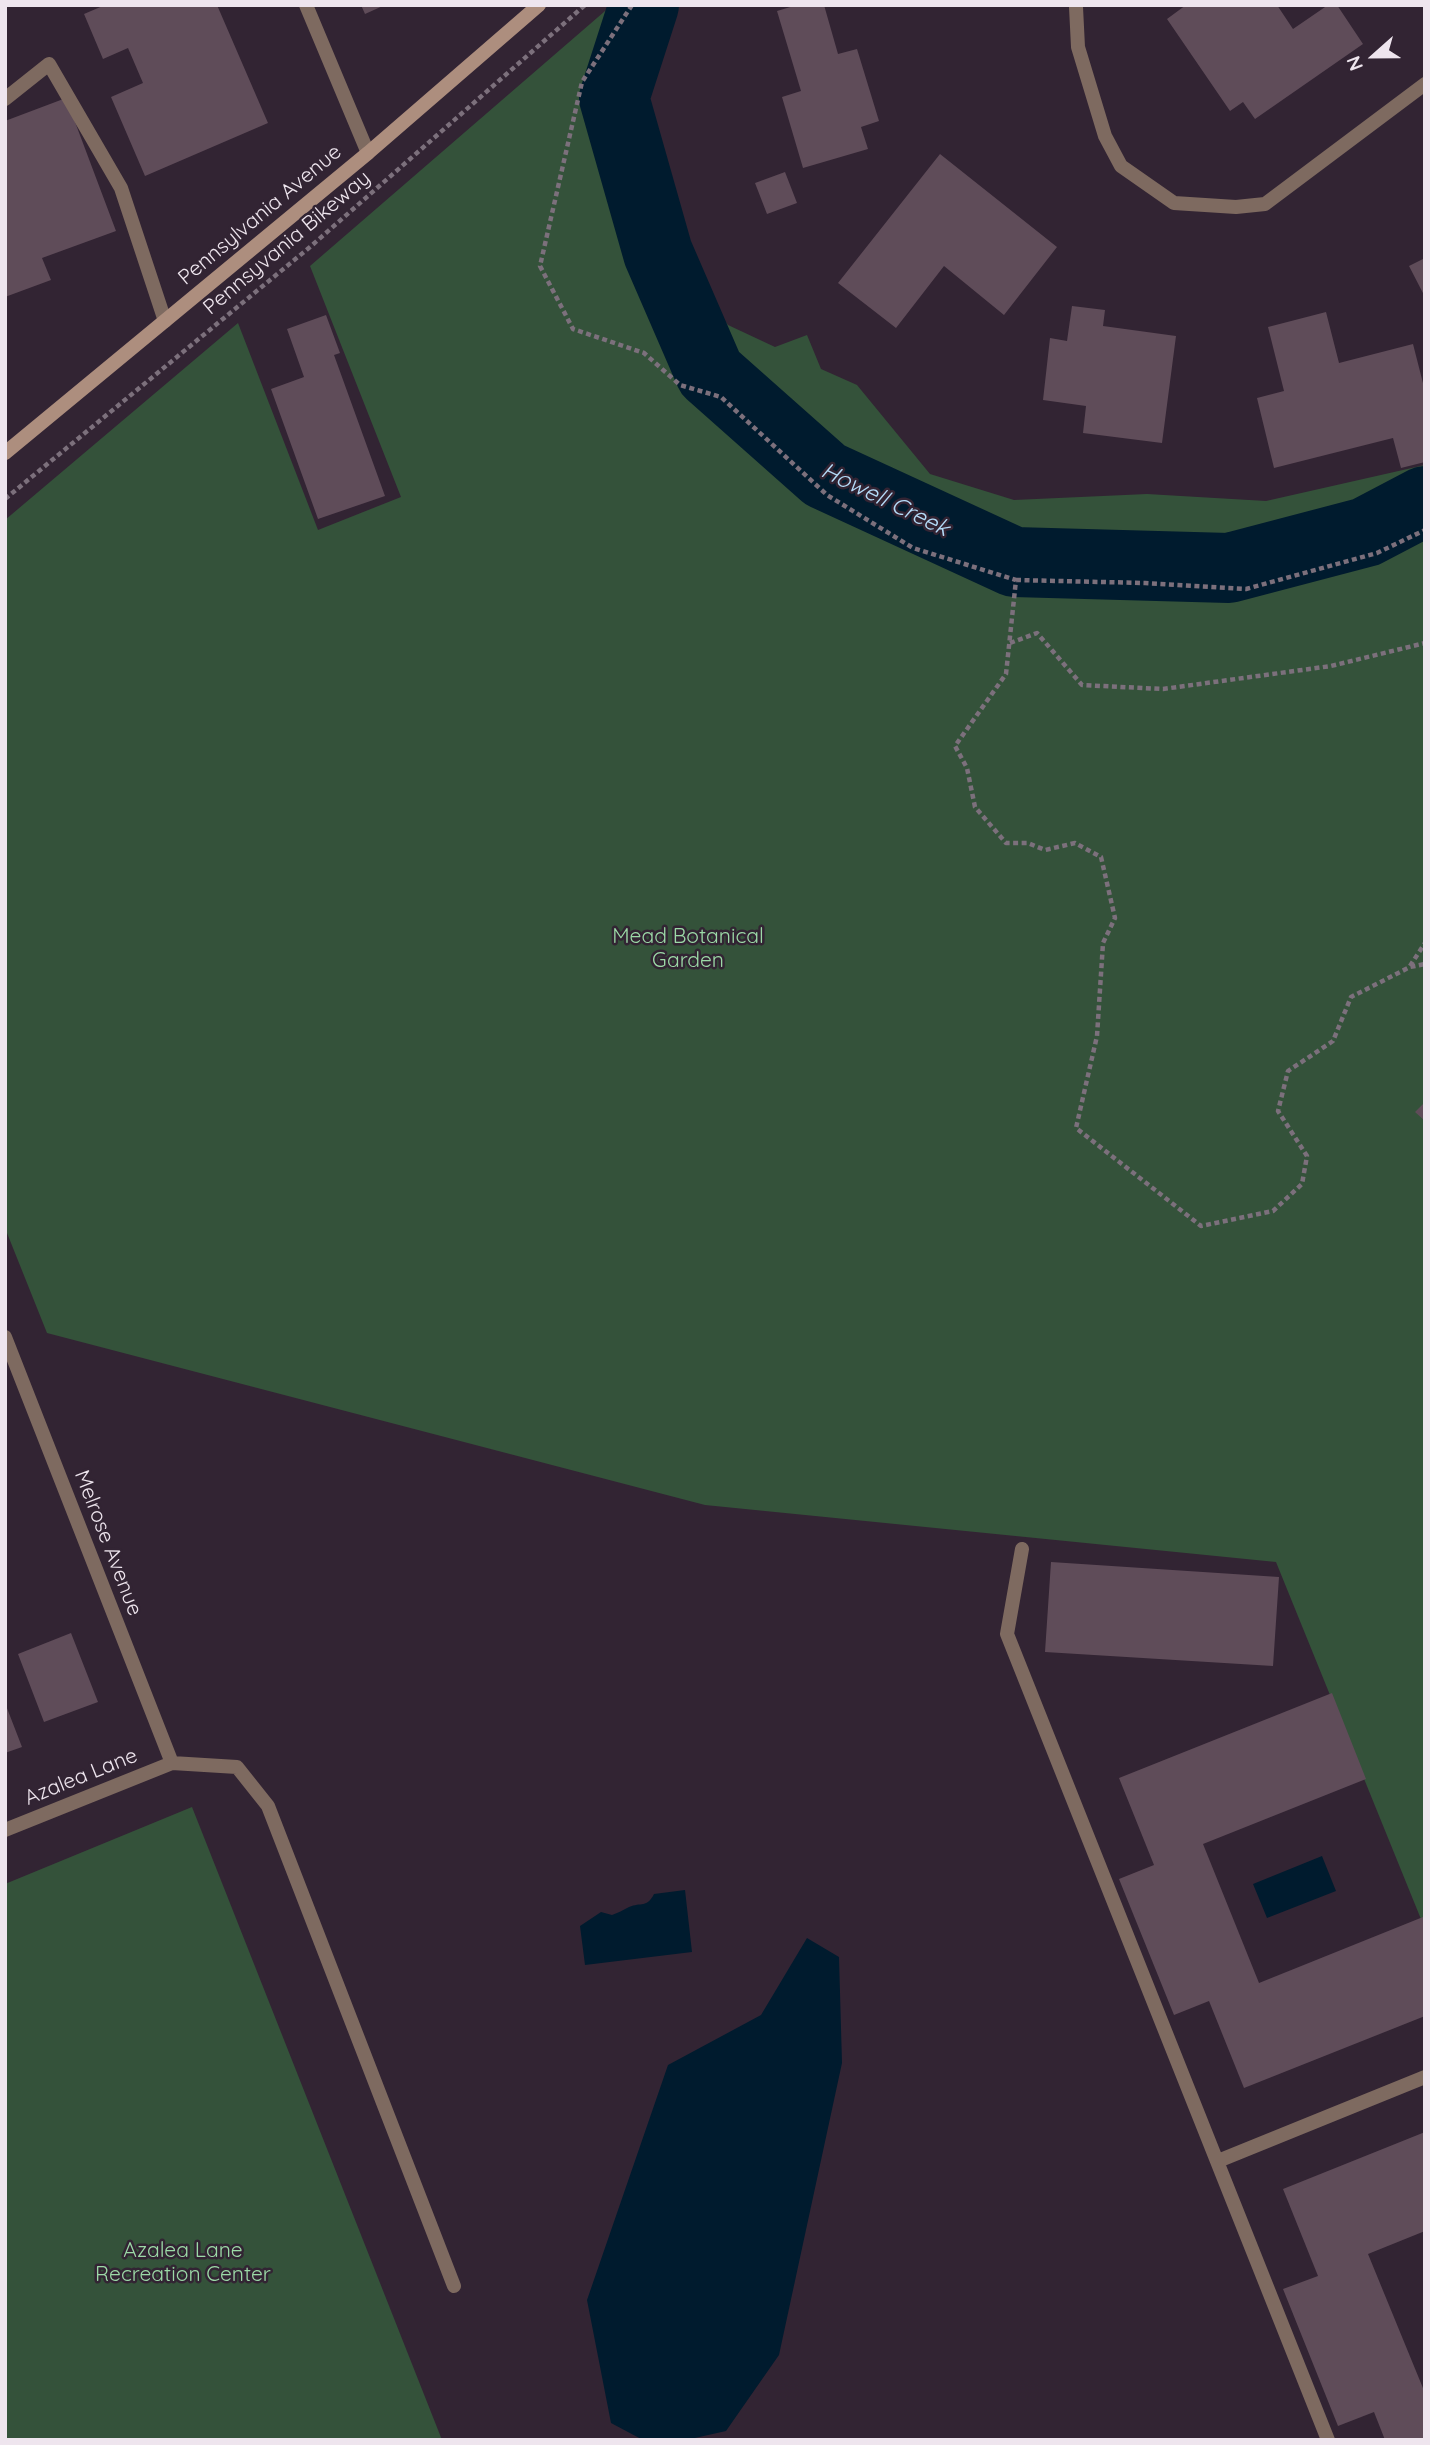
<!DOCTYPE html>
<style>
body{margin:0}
#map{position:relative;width:1430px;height:2445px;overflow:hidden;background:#322433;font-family:Quicksand,sans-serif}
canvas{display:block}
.frame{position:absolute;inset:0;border:7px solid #eee5ee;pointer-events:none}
.north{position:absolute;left:1339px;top:21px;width:70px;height:70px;-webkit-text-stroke:5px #322433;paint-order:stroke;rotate:249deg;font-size:19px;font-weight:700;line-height:28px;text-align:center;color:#eee5ee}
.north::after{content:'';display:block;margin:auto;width:24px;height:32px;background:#eee5ee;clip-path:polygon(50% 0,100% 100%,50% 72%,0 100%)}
</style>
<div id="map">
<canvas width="1430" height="2445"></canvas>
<div class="frame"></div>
<div class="north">N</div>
</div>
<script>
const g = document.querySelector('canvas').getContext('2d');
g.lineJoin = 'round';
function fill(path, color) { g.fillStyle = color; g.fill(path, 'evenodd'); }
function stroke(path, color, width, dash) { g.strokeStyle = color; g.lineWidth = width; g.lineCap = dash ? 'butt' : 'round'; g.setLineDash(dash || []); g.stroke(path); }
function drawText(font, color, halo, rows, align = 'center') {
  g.font = font + ' Quicksand,sans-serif'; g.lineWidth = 5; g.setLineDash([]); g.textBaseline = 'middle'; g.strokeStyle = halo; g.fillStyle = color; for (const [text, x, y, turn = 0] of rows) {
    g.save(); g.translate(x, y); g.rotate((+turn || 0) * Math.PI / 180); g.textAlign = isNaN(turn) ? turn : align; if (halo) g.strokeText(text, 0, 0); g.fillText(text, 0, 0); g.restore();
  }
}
const green = new Path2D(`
 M 612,5 L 652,5 L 636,96 L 650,185 L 674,254 L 728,325 L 775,347 L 807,335 L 821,369 L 857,385 L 930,474 L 1014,500 L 1147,494 L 1266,501 L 1425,465 L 1425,1929 L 1276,1562 L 705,1505 L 47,1333 L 5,1228 L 5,520 L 238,323 L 318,530 L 401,497 L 310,266 Z
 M 192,1807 L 442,2440 L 5,2440 L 5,1884 Z`);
const water = new Path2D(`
 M 1322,1856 L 1336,1891 L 1267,1918 L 1253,1884 Z
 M 685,1890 L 692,1952 L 585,1965 L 580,1926 L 601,1912 L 612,1915 C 618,1913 623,1910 629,1907 C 641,1902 647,1908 654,1894 Z
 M 807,1938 L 839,1957 L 842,2063 L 779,2355 L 726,2431 L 686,2440 L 643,2440 L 611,2423 L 587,2300 L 668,2065 L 761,2015 Z`);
const river = new Path2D(`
 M 644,5 L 614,98 L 658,253 L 710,373 L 825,475 L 1014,562 L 1229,568 L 1366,532 L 1425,501`);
const building = new Path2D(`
 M 105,5 L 217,5 L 268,123 L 145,176 L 111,97 L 143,83 L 128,48 L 103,59 L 84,14 Z
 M 361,5 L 385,5 L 365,14 Z
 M 797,5 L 824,5 L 838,54 L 857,49 L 879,121 L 861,127 L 868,149 L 803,168 L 782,97 L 801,91 L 777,11 Z
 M 1186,5 L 1277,5 L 1293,29 L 1328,5 L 1337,5 L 1363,44 L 1255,119 L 1243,102 L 1230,111 L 1167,19 Z
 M 66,98 L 116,231 L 42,258 L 51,280 L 5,297 L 5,121 Z
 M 940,154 L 1057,247 L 1004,315 L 944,266 L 896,328 L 838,283 Z
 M 785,172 L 797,203 L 767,214 L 755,183 Z
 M 1425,258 L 1425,297 L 1409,266 Z
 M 1072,306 L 1105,310 L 1103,326 L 1176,336 L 1162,443 L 1083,433 L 1086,406 L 1043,400 L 1050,338 L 1067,341 Z
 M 1326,312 L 1339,363 L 1413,344 L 1425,391 L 1425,462 L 1401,468 L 1393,438 L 1274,468 L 1257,398 L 1284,391 L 1268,327 Z
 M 326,315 L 340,353 L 334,355 L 385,496 L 318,519 L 271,389 L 304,377 L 287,329 Z
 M 1425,1102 L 1425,1121 L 1415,1112 Z
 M 1051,1562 L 1279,1577 L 1273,1666 L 1045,1652 Z
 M 71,1633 L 98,1702 L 44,1722 L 18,1654 Z
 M 1332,1693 L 1366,1779 L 1203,1844 L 1259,1983 L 1423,1917 L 1425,1923 L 1425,2016 L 1244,2088 L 1209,2001 L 1174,2015 L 1119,1879 L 1154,1865 L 1119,1778 Z
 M 5,1703 L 22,1747 L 5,1753 Z
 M 1425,2132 L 1425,2231 L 1368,2254 L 1425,2393 L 1425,2440 L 1385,2440 L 1374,2412 L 1338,2426 L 1283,2289 L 1318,2276 L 1283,2189 Z`);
const path = new Path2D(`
 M 632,5 L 582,82 L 540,266 L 573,329 L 644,353 L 680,385 L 721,397 L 827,495 L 913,548 L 1016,580 L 1006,674 L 955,746 L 967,768 L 975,807 L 1006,843 L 1028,843 L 1045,850 L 1075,843 L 1101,857 L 1115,918 L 1103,943 L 1097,1036 L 1076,1128 L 1201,1226 L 1273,1211 L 1302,1184 L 1307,1156 L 1278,1111 L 1288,1071 L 1333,1041 L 1351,997 L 1410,967 L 1425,964
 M 5,499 L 310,247 L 585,5
 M 1016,580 L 1145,583 L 1246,589 L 1377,553 L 1425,530
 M 1010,643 L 1037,633 L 1082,685 L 1163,689 L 1331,666 L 1425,643
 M 1410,966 L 1425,943`);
const lane = new Path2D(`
 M 5,99 L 49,64 L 121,188 L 165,321
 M 1022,1549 L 1007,1634 L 1328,2440
 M 1218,2161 L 1425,2077`);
const street = new Path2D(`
 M 306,5 L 368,153
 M 1076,7 L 1078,47 L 1105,136 L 1121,166 L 1174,203 L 1236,207 L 1265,204 L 1425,84
 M 5,1337 L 172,1763
 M 5,1830 L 172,1763 L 237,1767 L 268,1806 L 454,2286`);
const secondary = new Path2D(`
 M 5,453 L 368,153 L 539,5`);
const streetNames = [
 ["Pennsylvania Avenue",260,215,-40],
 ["Pennsyvania Bikeway",287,243,-40],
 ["Melrose Avenue",108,1543,69],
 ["Azalea Lane",81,1777,-22]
];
const parkNames = [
 ["Mead Botanical",688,937],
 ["Garden",688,961],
 ["Azalea Lane",183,2251],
 ["Recreation Center",183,2275]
];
const waterNames = [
 ["Howell Creek",885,500,26]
];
fill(green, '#34523a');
fill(water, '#001b2e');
stroke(river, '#001b2e', 70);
fill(building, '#5f4c59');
stroke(path, '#7c707c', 4.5, [5, 3.5]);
stroke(lane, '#7e6a60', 14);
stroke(street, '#7e6a60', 14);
stroke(secondary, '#ad8e7e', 14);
drawText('21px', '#eee5ee', '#322433', streetNames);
drawText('21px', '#9cdaa7', '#322433', parkNames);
drawText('italic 23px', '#b3daf7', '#322433', waterNames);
</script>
